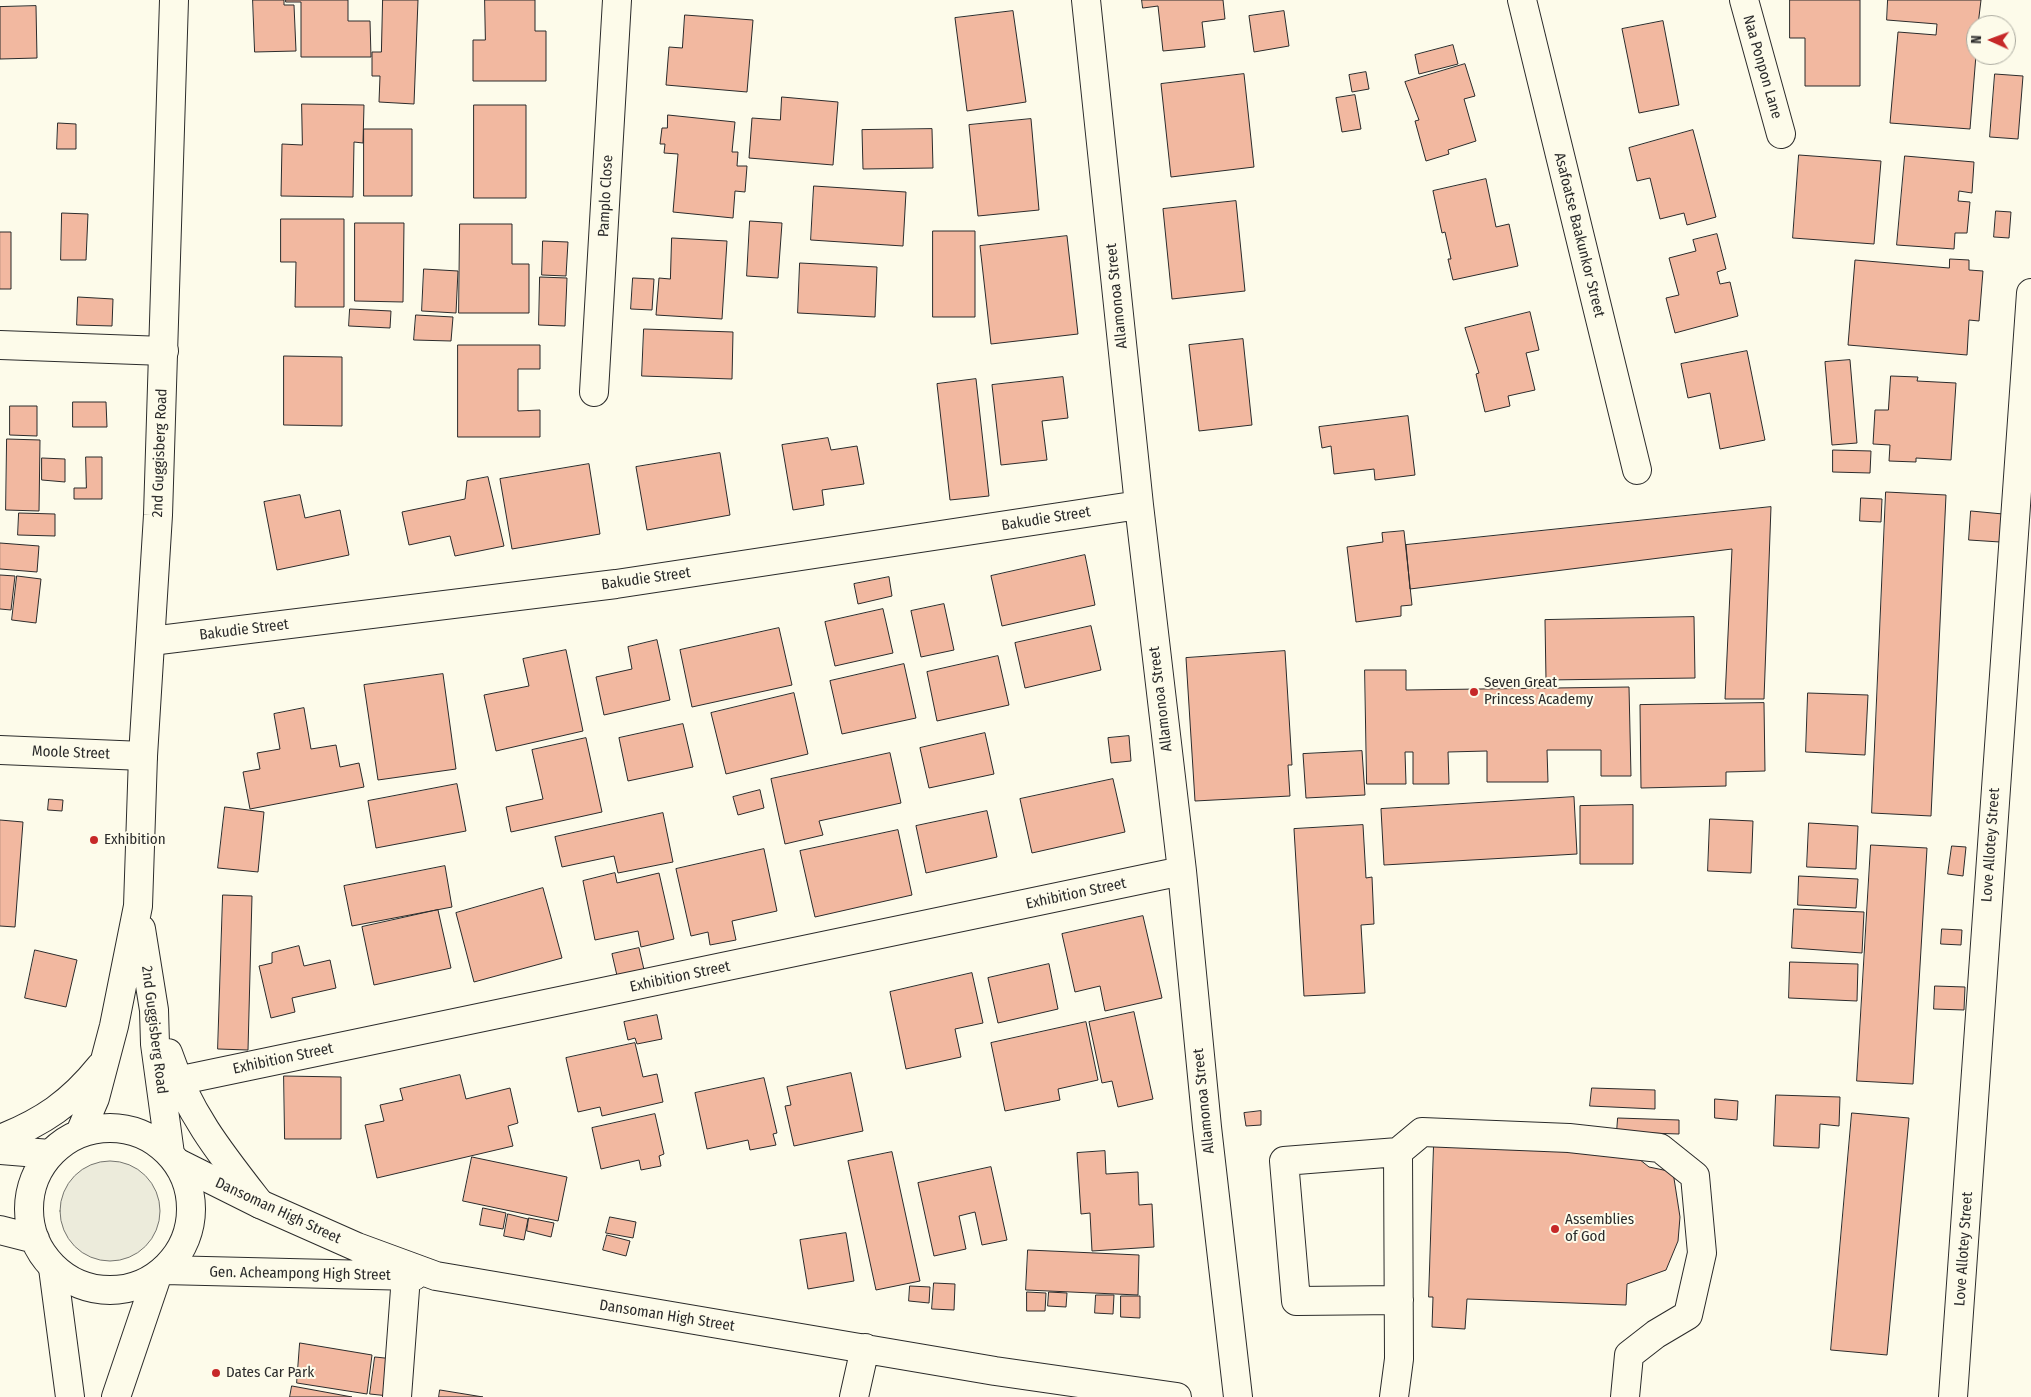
<!DOCTYPE html>
<style>
body{margin:0}
#map{position:relative;width:2031px;height:1397px;overflow:hidden;background:#fdfbea;font-family:"Fira Sans Condensed",sans-serif}
canvas{display:block}
.north{position:absolute;left:1966px;top:15px;width:50px;height:50px;box-sizing:border-box;background:#fdfbea;border:1px solid #a9a89e;border-radius:50%;rotate:272deg;font-size:14px;font-weight:700;line-height:20px;text-align:center;color:#2b2b2b}
.north::after{content:'';display:block;margin:auto;width:18px;height:22px;background:#c62828;clip-path:polygon(50% 0,100% 100%,50% 72%,0 100%)}
</style>
<div id="map">
<canvas width="2031" height="1397"></canvas>
<div class="north">N</div>
</div>
<script>
const g = document.querySelector('canvas').getContext('2d');
g.lineJoin = 'round';
function fill(path, color) { g.fillStyle = color; g.fill(path, 'evenodd'); }
function stroke(path, color, width, dash) { g.strokeStyle = color; g.lineWidth = width; g.lineCap = dash ? 'butt' : 'round'; g.setLineDash(dash || []); g.stroke(path); }
function drawText(font, color, halo, rows, align = 'center') {
  g.font = font + ' "Fira Sans Condensed",sans-serif'; g.lineWidth = 4; g.setLineDash([]); g.textBaseline = 'middle'; g.strokeStyle = halo; g.fillStyle = color; for (const [text, x, y, turn = 0] of rows) {
    g.save(); g.translate(x, y); g.rotate((+turn || 0) * Math.PI / 180); g.textAlign = isNaN(turn) ? turn : align; if (halo) g.strokeText(text, 0, 0); g.fillText(text, 0, 0); g.restore();
  }
}
const green = new Path2D(`
 M60 1211a50 50 0 1 1 100 0a50 50 0 1 1-100 0Z`);
const building = new Path2D(`
 M 253,0 L 284,0 L 284,5 L 294,5 L 296,51 L 255,52 Z
 M 286,0 L 348,0 L 348,21 L 370,21 L 371,57 L 301,57 L 301,2 L 286,2 Z
 M 383,0 L 418,0 L 414,104 L 379,102 L 380,76 L 372,76 L 372,52 L 381,52 Z
 M 485,0 L 535,0 L 535,31 L 546,31 L 546,81 L 473,81 L 473,40 L 485,40 Z
 M 1142,0 L 1223,0 L 1225,19 L 1202,22 L 1205,47 L 1163,51 L 1158,6 L 1143,8 Z
 M 1790,0 L 1860,0 L 1860,86 L 1805,86 L 1805,38 L 1790,38 Z
 M 1888,0 L 1981,0 L 1978,25 L 1976,25 L 1976,55 L 1970,129 L 1890,123 L 1898,32 L 1936,35 L 1937,24 L 1887,20 Z
 M 36,6 L 37,58 L 0,59 L 0,7 Z
 M 1013,11 L 1026,102 L 967,111 L 955,18 Z
 M 1284,11 L 1289,46 L 1254,52 L 1249,16 Z
 M 685,15 L 753,20 L 747,92 L 666,85 L 669,47 L 682,48 Z
 M 1663,21 L 1679,105 L 1639,113 L 1622,29 Z
 M 1453,45 L 1458,64 L 1419,74 L 1415,55 Z
 M 1465,64 L 1475,96 L 1464,99 L 1476,141 L 1448,150 L 1449,154 L 1426,161 L 1415,121 L 1419,120 L 1405,82 Z
 M 1366,72 L 1369,89 L 1352,92 L 1349,75 Z
 M 1244,74 L 1254,167 L 1171,177 L 1161,84 Z
 M 1995,74 L 2023,76 L 2018,139 L 1990,137 Z
 M 1355,95 L 1361,129 L 1342,132 L 1336,98 Z
 M 782,97 L 838,102 L 833,165 L 749,158 L 752,118 L 780,120 Z
 M 302,104 L 364,105 L 363,143 L 354,142 L 353,197 L 281,196 L 282,144 L 302,145 Z
 M 474,105 L 526,105 L 526,198 L 474,198 Z
 M 668,115 L 735,122 L 732,152 L 738,152 L 737,166 L 747,166 L 745,192 L 735,191 L 733,218 L 673,212 L 678,154 L 664,153 L 665,144 L 660,144 L 662,128 L 667,128 Z
 M 1031,119 L 1039,210 L 978,216 L 969,125 Z
 M 58,123 L 76,124 L 76,149 L 57,149 Z
 M 364,129 L 412,129 L 412,196 L 364,196 Z
 M 932,129 L 933,168 L 863,169 L 862,130 Z
 M 1693,130 L 1716,217 L 1687,225 L 1684,213 L 1660,219 L 1650,178 L 1637,181 L 1629,148 Z
 M 1799,155 L 1881,161 L 1874,244 L 1793,238 Z
 M 1905,156 L 1974,162 L 1972,193 L 1959,191 L 1958,201 L 1970,202 L 1967,233 L 1955,233 L 1954,249 L 1897,245 Z
 M 1486,179 L 1496,227 L 1509,224 L 1518,266 L 1453,280 L 1448,259 L 1451,259 L 1445,232 L 1442,233 L 1433,191 Z
 M 814,186 L 906,192 L 903,246 L 811,240 Z
 M 1236,201 L 1245,291 L 1172,299 L 1163,209 Z
 M 1996,211 L 2011,212 L 2009,238 L 1994,237 Z
 M 62,213 L 88,214 L 86,260 L 61,260 Z
 M 281,219 L 344,219 L 344,307 L 295,307 L 296,262 L 281,262 Z
 M 750,221 L 782,223 L 778,278 L 747,276 Z
 M 355,223 L 404,223 L 403,302 L 355,301 Z
 M 460,224 L 512,224 L 512,264 L 529,264 L 529,313 L 459,313 Z
 M 933,231 L 975,231 L 975,317 L 933,317 Z
 M 0,232 L 11,232 L 11,289 L 0,289 Z
 M 1717,234 L 1726,269 L 1717,272 L 1720,284 L 1730,282 L 1738,316 L 1675,333 L 1666,298 L 1679,295 L 1669,258 L 1696,251 L 1693,240 Z
 M 1067,236 L 1078,334 L 991,344 L 980,246 Z
 M 672,238 L 727,241 L 722,319 L 656,315 L 659,278 L 670,279 Z
 M 543,241 L 568,242 L 566,276 L 542,275 Z
 M 1950,259 L 1969,260 L 1969,270 L 1983,271 L 1979,321 L 1969,320 L 1967,355 L 1848,345 L 1855,260 L 1949,268 Z
 M 800,263 L 877,267 L 875,317 L 798,313 Z
 M 424,269 L 458,271 L 456,313 L 422,311 Z
 M 540,277 L 567,278 L 565,326 L 539,325 Z
 M 633,278 L 654,279 L 652,310 L 631,309 Z
 M 78,297 L 113,299 L 112,326 L 77,325 Z
 M 350,309 L 391,311 L 390,328 L 349,326 Z
 M 1530,312 L 1539,350 L 1526,353 L 1535,390 L 1508,396 L 1510,406 L 1485,412 L 1476,374 L 1479,373 L 1465,328 Z
 M 416,315 L 453,317 L 451,341 L 414,340 Z
 M 644,329 L 733,332 L 732,379 L 642,376 Z
 M 1243,339 L 1252,425 L 1199,431 L 1189,345 Z
 M 458,345 L 540,345 L 540,369 L 518,369 L 518,411 L 540,410 L 540,437 L 458,437 Z
 M 1747,351 L 1765,440 L 1720,449 L 1710,393 L 1688,398 L 1681,364 Z
 M 284,356 L 342,357 L 342,426 L 284,425 Z
 M 1850,360 L 1857,443 L 1832,445 L 1825,362 Z
 M 1891,376 L 1918,377 L 1917,381 L 1956,383 L 1951,460 L 1916,458 L 1916,462 L 1889,461 L 1890,445 L 1873,444 L 1875,410 L 1888,410 Z
 M 1063,377 L 1068,418 L 1042,421 L 1047,460 L 1001,465 L 992,385 Z
 M 976,379 L 989,496 L 950,500 L 937,384 Z
 M 73,402 L 106,402 L 107,427 L 73,427 Z
 M 10,406 L 37,406 L 37,436 L 10,435 Z
 M 1408,416 L 1415,475 L 1375,480 L 1374,469 L 1334,474 L 1331,446 L 1322,448 L 1319,427 Z
 M 828,438 L 831,450 L 857,446 L 864,484 L 822,490 L 824,505 L 793,510 L 782,445 Z
 M 7,439 L 40,440 L 39,511 L 6,510 Z
 M 1833,450 L 1871,451 L 1870,473 L 1833,472 Z
 M 720,453 L 730,515 L 647,530 L 636,467 Z
 M 86,457 L 102,457 L 102,499 L 74,499 L 74,488 L 86,488 Z
 M 42,458 L 65,459 L 65,482 L 42,480 Z
 M 589,464 L 600,534 L 512,549 L 500,479 Z
 M 488,477 L 504,546 L 455,556 L 450,536 L 409,545 L 402,512 L 465,499 L 467,481 Z
 M 1886,492 L 1946,495 L 1931,816 L 1872,813 Z
 M 300,495 L 305,518 L 340,510 L 349,555 L 277,570 L 264,502 Z
 M 1861,498 L 1882,499 L 1881,522 L 1860,521 Z
 M 1771,507 L 1764,699 L 1725,699 L 1732,549 L 1410,589 L 1406,545 Z
 M 1971,511 L 2003,514 L 2000,542 L 1969,540 Z
 M 19,513 L 55,514 L 55,536 L 18,535 Z
 M 1404,531 L 1412,605 L 1401,606 L 1401,616 L 1356,622 L 1347,547 L 1383,542 L 1382,533 Z
 M 0,543 L 39,546 L 37,572 L 0,569 Z
 M 1085,555 L 1095,605 L 1002,626 L 991,576 Z
 M 0,575 L 15,576 L 11,610 L 0,609 Z
 M 17,576 L 41,579 L 36,623 L 12,620 Z
 M 889,577 L 892,596 L 858,604 L 854,584 Z
 M 944,604 L 954,650 L 921,657 L 911,611 Z
 M 883,609 L 893,653 L 835,666 L 825,622 Z
 M 1694,617 L 1695,678 L 1546,680 L 1545,620 Z
 M 1091,626 L 1101,670 L 1025,688 L 1015,643 Z
 M 779,628 L 792,685 L 692,707 L 680,650 Z
 M 657,640 L 670,700 L 604,715 L 596,677 L 632,669 L 628,647 Z
 M 566,650 L 583,731 L 496,751 L 484,695 L 529,686 L 523,659 Z
 M 1285,651 L 1292,765 L 1288,765 L 1290,796 L 1195,801 L 1186,658 Z
 M 998,656 L 1009,705 L 937,721 L 927,672 Z
 M 904,664 L 916,718 L 842,734 L 830,681 Z
 M 1365,670 L 1406,670 L 1406,690 L 1629,687 L 1631,776 L 1601,776 L 1601,750 L 1547,750 L 1548,782 L 1487,782 L 1487,751 L 1448,752 L 1449,784 L 1413,784 L 1413,752 L 1405,752 L 1406,784 L 1367,784 Z
 M 443,674 L 456,769 L 378,780 L 364,685 Z
 M 794,693 L 808,754 L 726,774 L 711,713 Z
 M 1808,693 L 1868,695 L 1865,755 L 1806,752 Z
 M 1764,703 L 1765,771 L 1726,772 L 1726,786 L 1641,788 L 1640,705 Z
 M 304,708 L 311,749 L 336,745 L 340,767 L 359,763 L 364,787 L 250,809 L 243,772 L 260,769 L 257,753 L 280,749 L 274,714 Z
 M 683,724 L 693,767 L 628,781 L 619,738 Z
 M 985,733 L 994,774 L 929,788 L 920,748 Z
 M 1129,736 L 1131,761 L 1111,763 L 1108,738 Z
 M 586,738 L 602,812 L 511,832 L 506,807 L 543,799 L 532,750 Z
 M 1362,751 L 1365,795 L 1306,798 L 1303,754 Z
 M 890,753 L 901,803 L 819,821 L 823,835 L 785,844 L 771,779 Z
 M 1113,779 L 1125,832 L 1032,853 L 1020,799 Z
 M 457,784 L 466,831 L 376,848 L 368,801 Z
 M 760,790 L 764,808 L 738,815 L 733,797 Z
 M 1574,797 L 1577,854 L 1384,865 L 1381,809 Z
 M 49,799 L 63,800 L 62,811 L 48,810 Z
 M 1633,805 L 1633,864 L 1580,864 L 1580,806 Z
 M 225,807 L 264,812 L 258,872 L 218,868 Z
 M 987,811 L 997,857 L 926,873 L 916,826 Z
 M 663,813 L 673,862 L 618,873 L 614,856 L 562,867 L 555,837 Z
 M 1710,819 L 1753,821 L 1751,873 L 1708,871 Z
 M 0,820 L 23,822 L 15,927 L 0,926 Z
 M 1809,823 L 1858,826 L 1856,869 L 1807,867 Z
 M 1363,825 L 1366,878 L 1372,877 L 1374,924 L 1361,925 L 1365,993 L 1304,996 L 1294,829 Z
 M 898,830 L 912,895 L 815,917 L 800,851 Z
 M 1871,845 L 1927,848 L 1913,1084 L 1857,1081 Z
 M 1952,846 L 1966,847 L 1963,876 L 1948,874 Z
 M 764,849 L 777,911 L 732,921 L 736,940 L 710,945 L 708,932 L 691,936 L 676,869 Z
 M 445,866 L 452,907 L 352,926 L 344,886 Z
 M 615,873 L 617,883 L 659,873 L 674,939 L 641,947 L 638,931 L 595,940 L 583,881 Z
 M 1799,876 L 1858,879 L 1856,908 L 1798,905 Z
 M 543,888 L 562,958 L 474,982 L 456,913 Z
 M 223,895 L 252,896 L 248,1050 L 218,1049 Z
 M 1794,909 L 1864,912 L 1862,953 L 1792,948 Z
 M 438,910 L 451,968 L 374,985 L 362,927 Z
 M 1143,916 L 1162,998 L 1105,1011 L 1100,986 L 1075,992 L 1062,934 Z
 M 1942,929 L 1962,930 L 1961,945 L 1941,944 Z
 M 299,946 L 304,966 L 330,960 L 336,988 L 292,998 L 295,1012 L 271,1018 L 259,966 L 272,963 L 272,953 Z
 M 639,948 L 645,974 L 618,980 L 612,954 Z
 M 35,950 L 77,960 L 66,1007 L 25,998 Z
 M 1790,962 L 1858,964 L 1857,1001 L 1789,998 Z
 M 1049,964 L 1058,1009 L 998,1023 L 988,978 Z
 M 972,973 L 983,1023 L 955,1029 L 961,1057 L 906,1069 L 890,992 Z
 M 1935,986 L 1965,987 L 1964,1010 L 1934,1009 Z
 M 1134,1012 L 1153,1099 L 1118,1107 L 1112,1081 L 1102,1083 L 1089,1022 Z
 M 657,1015 L 662,1039 L 637,1044 L 635,1038 L 628,1040 L 624,1022 Z
 M 1086,1022 L 1098,1080 L 1058,1089 L 1060,1100 L 1005,1111 L 991,1043 Z
 M 635,1043 L 643,1077 L 657,1074 L 663,1102 L 602,1116 L 600,1107 L 578,1112 L 566,1058 Z
 M 851,1073 L 863,1131 L 794,1146 L 785,1106 L 791,1105 L 787,1087 Z
 M 460,1075 L 466,1099 L 510,1088 L 518,1123 L 508,1126 L 513,1146 L 377,1178 L 365,1125 L 384,1121 L 380,1105 L 403,1100 L 400,1089 Z
 M 284,1076 L 341,1077 L 341,1139 L 285,1139 Z
 M 764,1078 L 777,1133 L 773,1134 L 776,1145 L 750,1150 L 748,1140 L 707,1149 L 695,1093 Z
 M 1592,1088 L 1655,1090 L 1655,1109 L 1590,1106 Z
 M 1776,1095 L 1840,1097 L 1839,1126 L 1820,1124 L 1819,1148 L 1774,1146 Z
 M 1715,1099 L 1738,1101 L 1737,1120 L 1715,1118 Z
 M 1261,1111 L 1261,1125 L 1246,1126 L 1244,1113 Z
 M 1852,1113 L 1909,1118 L 1887,1355 L 1831,1350 Z
 M 655,1114 L 664,1154 L 659,1156 L 661,1166 L 641,1170 L 639,1160 L 601,1169 L 592,1128 Z
 M 1618,1118 L 1679,1120 L 1679,1134 L 1617,1132 Z
 M 1434,1144 L 1629,1151 L 1649,1167 L 1673,1172 L 1680,1217 L 1678,1241 L 1666,1270 L 1627,1284 L 1626,1305 L 1467,1299 L 1465,1329 L 1432,1327 L 1433,1297 L 1429,1297 Z
 M 1105,1151 L 1106,1174 L 1138,1172 L 1139,1205 L 1152,1204 L 1154,1247 L 1092,1251 L 1090,1213 L 1081,1214 L 1077,1153 Z
 M 892,1152 L 920,1281 L 876,1290 L 848,1161 Z
 M 472,1157 L 567,1177 L 558,1221 L 463,1201 Z
 M 991,1167 L 1007,1240 L 982,1245 L 975,1212 L 959,1216 L 966,1249 L 934,1256 L 918,1183 Z
 M 483,1208 L 506,1213 L 503,1229 L 480,1225 Z
 M 508,1214 L 528,1219 L 524,1240 L 504,1236 Z
 M 610,1217 L 636,1222 L 633,1238 L 606,1233 Z
 M 529,1218 L 554,1223 L 551,1237 L 527,1231 Z
 M 846,1233 L 854,1281 L 808,1289 L 800,1240 Z
 M 607,1235 L 630,1241 L 626,1256 L 603,1250 Z
 M 1028,1250 L 1139,1255 L 1138,1295 L 1026,1290 Z
 M 934,1283 L 955,1284 L 954,1310 L 932,1309 Z
 M 910,1286 L 930,1287 L 929,1303 L 909,1301 Z
 M 1027,1292 L 1046,1293 L 1045,1311 L 1027,1311 Z
 M 1049,1292 L 1067,1293 L 1066,1307 L 1048,1306 Z
 M 1096,1295 L 1114,1295 L 1113,1314 L 1095,1313 Z
 M 1121,1296 L 1140,1296 L 1140,1318 L 1121,1317 Z
 M 300,1343 L 372,1355 L 367,1394 L 297,1383 Z
 M 375,1357 L 394,1359 L 389,1396 L 370,1394 Z
 M 292,1386 L 352,1397 L 290,1397 Z
 M 440,1390 L 483,1397 L 439,1397 Z`);
const minor = new Path2D(`
 M 1086,0 L 1139,505 L 1182,871 L 1207,1127 L 1238,1397
 M 1522,0 L 1637,470
 M 1744,0 L 1781,134
 M 0,345 L 164,351
 M 594,392 L 617,0
 M 151,641 L 616,584 L 1139,505
 M 0,750 L 143,756
 M 177,1081 L 1182,871
 M 1398,1152 L 1422,1132 L 1569,1138 L 1660,1148 L 1695,1176 L 1702,1253 L 1688,1315 L 1656,1334 L 1629,1355 L 1625,1397
 M 178,1163 L 260,1204 L 357,1247 L 436,1276 L 995,1371 L 1177,1397
 M 53,1268 L 70,1397
 M 164,1270 L 414,1276
 M 116,1397 L 157,1276
 M 397,1397 L 406,1276
 M 854,1397 L 865,1348
 M 1394,1397 L 1399,1359 L 1398,1152 L 1284,1161 L 1296,1301 L 1399,1300
 M 1953,1397 L 2031,293`);
const major = new Path2D(`
 M 141,929 L 154,1010 L 155,1044 L 170,1154
 M 168,1053 C 188,1113 221,1154 260,1204
 M29 1209a81 81 0 1 1 162 0a81 81 0 1 1-162 0Z
 M 80,1133 L 95,1098 L 114,1026 L 138,906 L 143,756 L 158,515 L 174,0
 M 0,1139 C 43,1122 71,1103 100,1067
 M 0,1150 L 50,1154
 M 0,1230 L 35,1239`);
const markers = [
 [1474,692,5,"#c62828"],
 [94,840,5,"#c62828"],
 [1555,1229,5,"#c62828"],
 [216,1373,5,"#c62828"]
];
const streetNames = [
 ["Naa Ponpon Lane",1762,67,74],
 ["Pamplo Close",606,196,-87],
 ["Asafoatse Baakunkor Street",1579,235,76],
 ["Allamonoa Street",1117,296,-96],
 ["2nd Guggisberg Road",160,453,-88],
 ["Bakudie Street",1046,519,-9],
 ["Bakudie Street",646,579,-8],
 ["Bakudie Street",244,630,-7],
 ["Allamonoa Street",1161,699,-97],
 ["Moole Street",71,753,2],
 ["Love Allotey Street",1991,845,-86],
 ["Exhibition Street",1076,894,-12],
 ["Exhibition Street",680,977,-12],
 ["2nd Guggisberg Road",154,1030,83],
 ["Exhibition Street",283,1059,-12],
 ["Allamonoa Street",1204,1101,-96],
 ["Dansoman High Street",278,1211,25],
 ["Love Allotey Street",1964,1249,-86],
 ["Gen. Acheampong High Street",300,1274,1],
 ["Dansoman High Street",667,1316,9]
];
const poiNames = [
 ["Seven Great",1484,683],
 ["Princess Academy",1484,700],
 ["Exhibition",104,840],
 ["Assemblies",1565,1220],
 ["of God",1565,1237],
 ["Dates Car Park",226,1373]
];
fill(green, '#ecebdb');
stroke(green, '#74746e', 1);
fill(building, '#f2b8a0');
stroke(building, '#2b2b2b', 1);
stroke(minor, '#2b2b2b', 30);
stroke(major, '#2b2b2b', 30);
stroke(minor, '#fdfbea', 28);
stroke(major, '#fdfbea', 28);
for (const [x, y, r, color] of markers) { const dot = new Path2D(); dot.arc(x, y, r, 0, 2 * Math.PI); g.fillStyle = color; g.fill(dot); stroke(dot, '#fdfbea', 2); }
drawText('15px', '#2b2b2b', '#fdfbea', streetNames);
drawText('15px', '#2b2b2b', '#fdfbea', poiNames, 'left');
</script>
